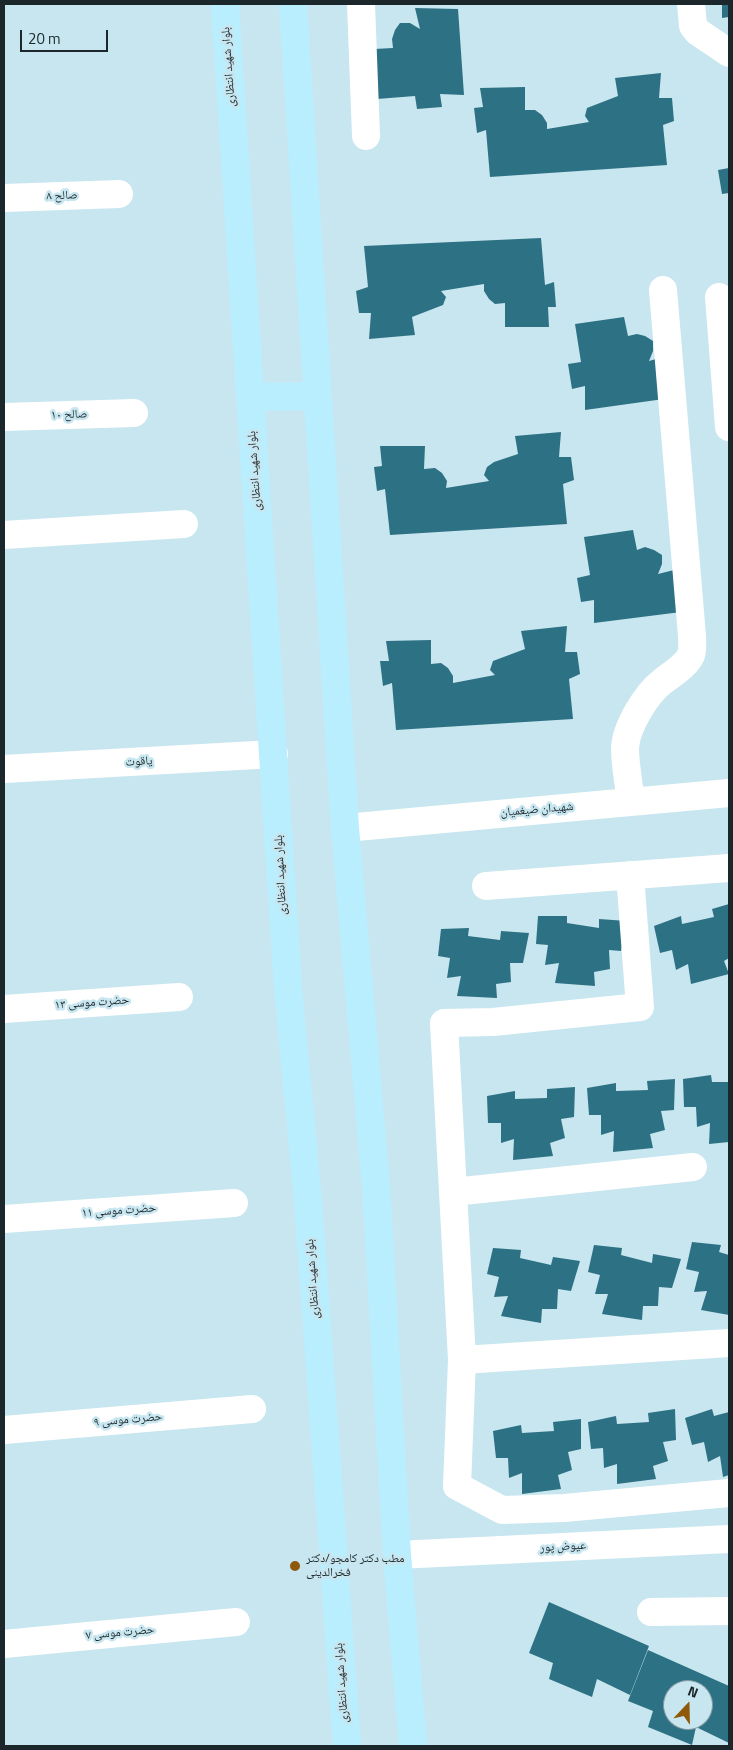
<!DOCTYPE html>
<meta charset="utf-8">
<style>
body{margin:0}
#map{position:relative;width:733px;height:1750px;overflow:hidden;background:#c8e6ef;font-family:"Titillium Web",sans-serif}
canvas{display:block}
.frame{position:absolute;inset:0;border:5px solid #1c272b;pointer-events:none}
.north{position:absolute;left:663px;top:1680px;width:50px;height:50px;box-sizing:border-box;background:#c8e6ef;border:1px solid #839aa1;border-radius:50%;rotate:21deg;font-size:14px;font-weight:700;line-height:20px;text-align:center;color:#1c272b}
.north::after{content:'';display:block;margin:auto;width:18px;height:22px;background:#8e590a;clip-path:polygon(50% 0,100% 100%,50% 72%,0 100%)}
.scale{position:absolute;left:20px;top:30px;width:88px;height:22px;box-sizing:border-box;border:2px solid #1c272b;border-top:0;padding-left:6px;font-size:15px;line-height:18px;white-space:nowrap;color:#1c272b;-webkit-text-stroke:4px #c8e6ef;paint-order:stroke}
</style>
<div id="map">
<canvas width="733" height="1750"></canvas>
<div class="frame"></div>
<div class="north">N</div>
<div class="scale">20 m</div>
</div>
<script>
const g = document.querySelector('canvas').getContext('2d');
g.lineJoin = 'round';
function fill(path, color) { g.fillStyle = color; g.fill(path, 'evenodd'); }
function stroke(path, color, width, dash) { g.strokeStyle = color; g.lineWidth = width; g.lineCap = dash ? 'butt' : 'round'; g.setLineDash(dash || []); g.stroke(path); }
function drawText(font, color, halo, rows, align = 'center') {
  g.font = font + ' "Titillium Web","Noto Naskh Arabic",sans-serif'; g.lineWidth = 5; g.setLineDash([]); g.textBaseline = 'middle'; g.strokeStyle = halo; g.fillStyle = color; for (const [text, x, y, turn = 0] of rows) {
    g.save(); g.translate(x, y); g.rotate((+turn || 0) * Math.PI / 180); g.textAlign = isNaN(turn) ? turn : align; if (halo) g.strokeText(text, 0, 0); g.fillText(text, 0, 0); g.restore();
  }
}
const building = new Path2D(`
 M 722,4 L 729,4 L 729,17 L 722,18 Z
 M 415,8 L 458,9 L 464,95 L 440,94 L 442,107 L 417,109 L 415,96 L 377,99 L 374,49 L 393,48 L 392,39 L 395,30 L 400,23 L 410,23 L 420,29 Z
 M 661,73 L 659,98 L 672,98 L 674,121 L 663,125 L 667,165 L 490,177 L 486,130 L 477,133 L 474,108 L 483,107 L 480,88 L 525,87 L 525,110 L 535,110 L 542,115 L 547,123 L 547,129 L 589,122 L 585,116 L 587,108 L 618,96 L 615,78 Z
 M 729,168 L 729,193 L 722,194 L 718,170 Z
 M 541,238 L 545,285 L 554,282 L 556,307 L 548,307 L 549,327 L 505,327 L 505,303 L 495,304 L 489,299 L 484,291 L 484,284 L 441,291 L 446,297 L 443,305 L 412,317 L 415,335 L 369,339 L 371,313 L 359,313 L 356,291 L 368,287 L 364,246 Z
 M 624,317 L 628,336 L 637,334 L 645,336 L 653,341 L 653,351 L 649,361 L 670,355 L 671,398 L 585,410 L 585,386 L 572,389 L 568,364 L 581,362 L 575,324 Z
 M 561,432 L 559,457 L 571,457 L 574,480 L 563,484 L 567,524 L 390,535 L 385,489 L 377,491 L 374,467 L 382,466 L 380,446 L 425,446 L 424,469 L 435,468 L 442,473 L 447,481 L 446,488 L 489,481 L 484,475 L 487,467 L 494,462 L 518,454 L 515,436 Z
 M 633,530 L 637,550 L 645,547 L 654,550 L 662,555 L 662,564 L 658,574 L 678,569 L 681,612 L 594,623 L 594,600 L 581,602 L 577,578 L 590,575 L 584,537 Z
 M 567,626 L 565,652 L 577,652 L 580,674 L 569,679 L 573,719 L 396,730 L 392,683 L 383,686 L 380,661 L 389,661 L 386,641 L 431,640 L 431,664 L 441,663 L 448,668 L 453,676 L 453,683 L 495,675 L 490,670 L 493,661 L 525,649 L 521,631 Z
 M 729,904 L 729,958 L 724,961 L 729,974 L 691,984 L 688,964 L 676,970 L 672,950 L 660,953 L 654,926 L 681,916 L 682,924 L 714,917 L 712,909 Z
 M 538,916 L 567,916 L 567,923 L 599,928 L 599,919 L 627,921 L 621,951 L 609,950 L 610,969 L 594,972 L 595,986 L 555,983 L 559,963 L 545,965 L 548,945 L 536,944 Z
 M 469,928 L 468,936 L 500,940 L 501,931 L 529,933 L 523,963 L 510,963 L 511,982 L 496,984 L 497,998 L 457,996 L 461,976 L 447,978 L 450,958 L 438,956 L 441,929 Z
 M 711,1075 L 712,1082 L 729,1082 L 729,1142 L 709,1144 L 710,1123 L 697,1127 L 696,1107 L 684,1107 L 683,1079 Z
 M 675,1079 L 674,1110 L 661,1111 L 665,1130 L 650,1134 L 653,1148 L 613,1152 L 614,1131 L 601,1135 L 601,1115 L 589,1115 L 587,1088 L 616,1083 L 616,1091 L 648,1090 L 647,1081 Z
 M 575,1087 L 574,1117 L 561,1119 L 565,1138 L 550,1143 L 553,1156 L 513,1160 L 514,1139 L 501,1143 L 501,1123 L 488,1123 L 487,1096 L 515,1091 L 515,1099 L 547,1098 L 547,1089 Z
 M 692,1242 L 721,1245 L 719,1252 L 729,1255 L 729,1315 L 701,1310 L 707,1291 L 694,1292 L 699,1272 L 686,1269 Z
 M 594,1245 L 622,1248 L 621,1255 L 652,1263 L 653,1254 L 681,1259 L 672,1288 L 659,1287 L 658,1306 L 643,1306 L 642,1320 L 602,1314 L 608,1294 L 595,1294 L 600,1275 L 588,1272 Z
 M 493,1248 L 521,1250 L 520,1258 L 551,1265 L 553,1257 L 580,1261 L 571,1291 L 558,1289 L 557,1309 L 542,1309 L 541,1323 L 501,1316 L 508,1296 L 494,1297 L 499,1277 L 487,1274 Z
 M 675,1409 L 676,1440 L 663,1442 L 668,1461 L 653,1466 L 656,1479 L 617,1484 L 617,1464 L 604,1468 L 603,1448 L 591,1449 L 588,1422 L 616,1416 L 617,1424 L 649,1422 L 648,1413 Z
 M 712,1409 L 714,1416 L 729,1412 L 729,1475 L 723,1477 L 720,1456 L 708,1462 L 704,1442 L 692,1445 L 685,1418 Z
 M 581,1419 L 581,1449 L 568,1452 L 572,1470 L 558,1475 L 561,1489 L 522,1494 L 522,1473 L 509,1478 L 508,1458 L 496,1458 L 493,1431 L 521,1425 L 522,1433 L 554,1431 L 553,1422 Z
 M 549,1602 L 649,1646 L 630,1695 L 597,1679 L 592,1697 L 549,1679 L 553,1663 L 529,1653 Z
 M 648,1650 L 729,1686 L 729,1743 L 696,1727 L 692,1745 L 648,1727 L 653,1711 L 628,1701 ZM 673,1690 L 703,1690 L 703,1720 L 673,1720 Z`);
const minor = new Path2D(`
 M 361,4 L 366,136
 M 691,4 L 693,26 L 698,32 L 729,53
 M 4,198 L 119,194
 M 719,297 L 729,427
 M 4,417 L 134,413
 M 4,535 L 184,524
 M 4,769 L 274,754
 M 631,802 C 629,785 625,765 625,748 C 626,727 646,694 663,681 C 672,674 686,666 691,655 C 693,650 692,641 692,636 L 663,290
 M 345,828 L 729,793
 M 630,875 L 640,1007 L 493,1022 L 444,1023 L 462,1360 L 457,1486 L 502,1510 L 564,1508 L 729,1493
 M 486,886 L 729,868
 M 4,1009 L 179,997
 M 453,1192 L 693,1167
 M 4,1219 L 234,1203
 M 462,1360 L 729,1343
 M 4,1430 L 252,1409
 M 397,1555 L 729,1539
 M 651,1612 L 729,1611
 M 4,1644 L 236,1622`);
const major = new Path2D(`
 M 225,4 L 288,988 L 308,1201 L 347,1746
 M 293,4 L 345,828 L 376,1186 L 397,1555 L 413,1746
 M 251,397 L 318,396`);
const markers = [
 [295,1566,6,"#8e590a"]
];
const streetNames = [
 ["بلوار شهید انتظاری",229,67,-94],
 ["صالح ۸",62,196,-2],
 ["صالح ۱۰",69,415,-2],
 ["بلوار شهید انتظاری",255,471,-94],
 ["یاقوت",139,762,-3],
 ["شهیدان ضیغمیان",537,810,-5],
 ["بلوار شهید انتظاری",281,875,-93],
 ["حضرت موسی ۱۳",92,1003,-4],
 ["حضرت موسی ۱۱",119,1211,-4],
 ["بلوار شهید انتظاری",313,1279,-94],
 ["حضرت موسی ۹",128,1420,-5],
 ["عیوض پور",563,1547,-3],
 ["حضرت موسی ۷",120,1633,-5],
 ["بلوار شهید انتظاری",342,1683,-94]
];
const poiNames = [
 ["مطب دکتر کامجو/دکتر",306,1559],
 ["فخرالدینی",306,1573]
];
fill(building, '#2d7184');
stroke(minor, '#fff', 28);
stroke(major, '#b8eefe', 28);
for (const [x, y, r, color] of markers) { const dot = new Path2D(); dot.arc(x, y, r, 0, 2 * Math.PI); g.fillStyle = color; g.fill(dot); stroke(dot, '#c8e6ef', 2); }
drawText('12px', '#1c272b', '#c8e6ef', streetNames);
drawText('12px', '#1c272b', '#c8e6ef', poiNames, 'left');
</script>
